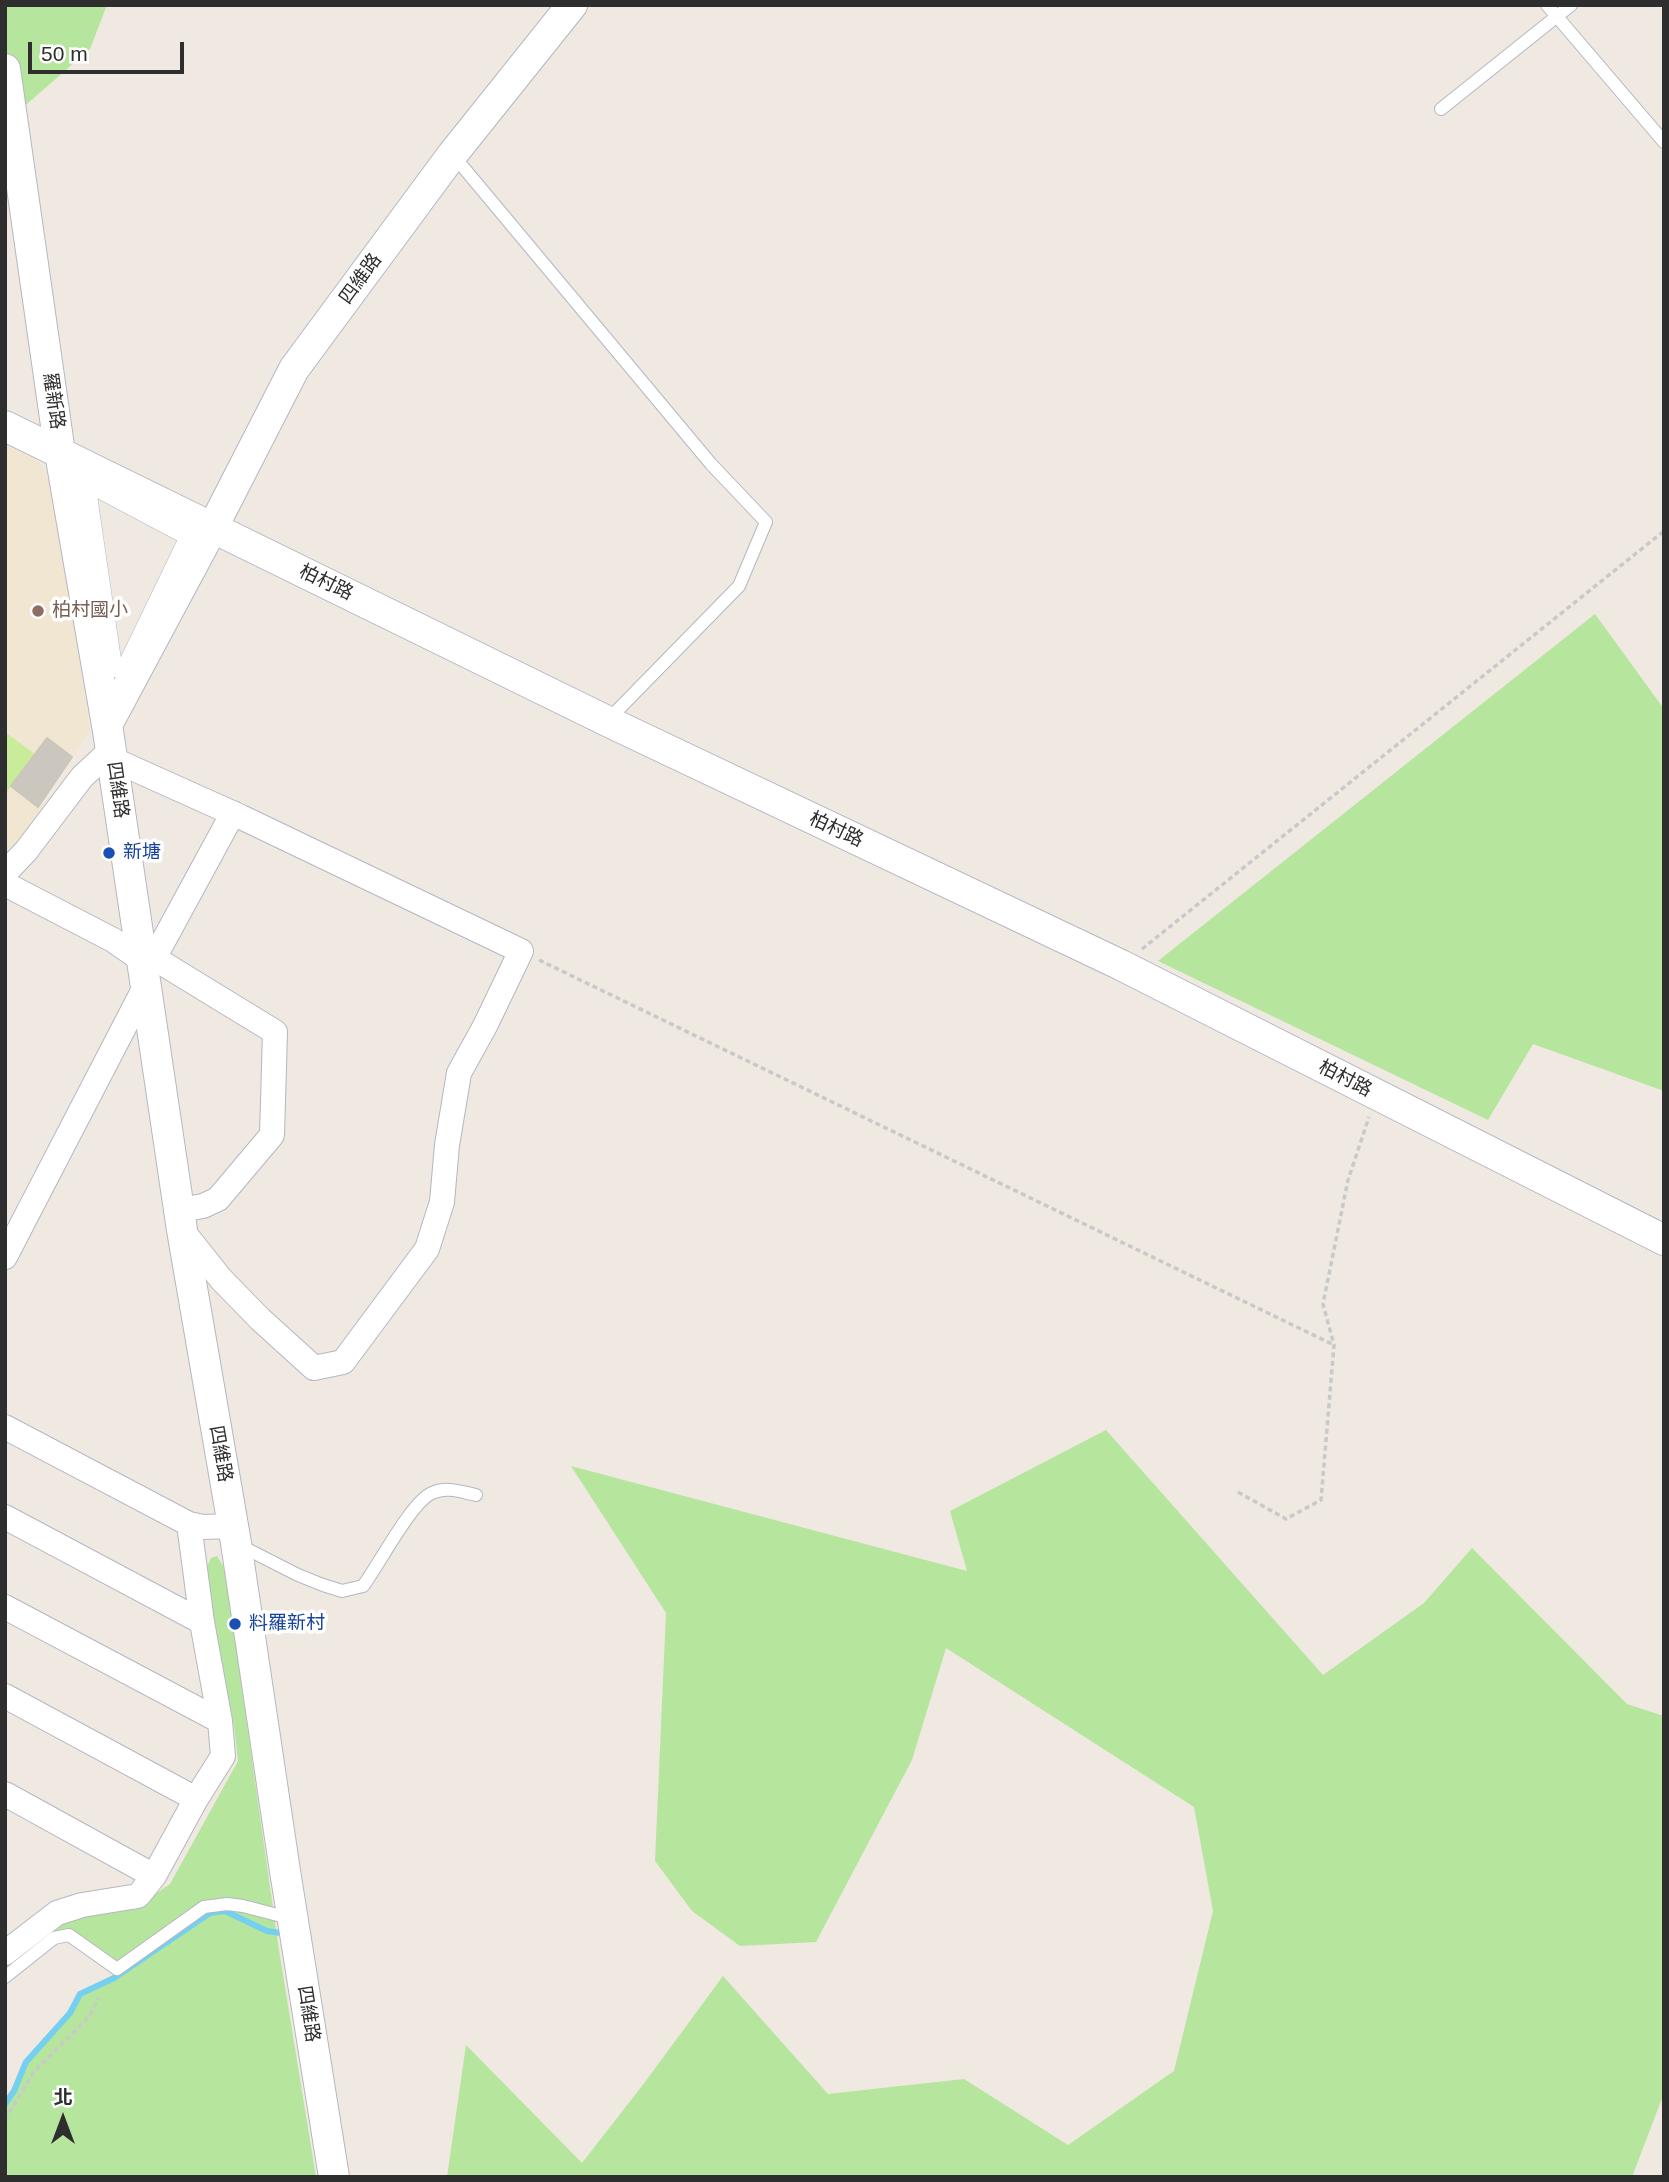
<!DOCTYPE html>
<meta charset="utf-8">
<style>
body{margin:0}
#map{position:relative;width:1669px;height:2182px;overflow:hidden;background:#efe9e1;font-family:Arial,"Noto Sans TC",sans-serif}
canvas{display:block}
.frame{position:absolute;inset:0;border:7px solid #2e2e2e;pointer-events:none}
.north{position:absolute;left:28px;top:2084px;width:70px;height:70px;-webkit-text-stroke:5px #fff;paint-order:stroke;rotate:0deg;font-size:19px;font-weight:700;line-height:28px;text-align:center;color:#2e2e2e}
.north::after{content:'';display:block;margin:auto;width:24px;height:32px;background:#2e2e2e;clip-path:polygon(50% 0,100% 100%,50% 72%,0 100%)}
.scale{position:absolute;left:28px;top:42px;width:156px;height:32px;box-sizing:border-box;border:4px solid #2e2e2e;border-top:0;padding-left:9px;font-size:21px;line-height:24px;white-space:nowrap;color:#2e2e2e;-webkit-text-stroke:5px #fff;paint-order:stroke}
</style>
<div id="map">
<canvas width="1669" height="2182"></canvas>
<div class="frame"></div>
<div class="north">北</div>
<div class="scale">50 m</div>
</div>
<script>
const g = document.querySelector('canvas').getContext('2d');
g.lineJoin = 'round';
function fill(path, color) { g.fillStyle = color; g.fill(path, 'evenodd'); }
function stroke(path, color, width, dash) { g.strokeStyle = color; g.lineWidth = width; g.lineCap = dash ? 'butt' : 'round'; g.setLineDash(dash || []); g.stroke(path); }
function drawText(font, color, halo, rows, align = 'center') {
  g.font = font + ' Arial,"Noto Sans TC",sans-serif'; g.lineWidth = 7; g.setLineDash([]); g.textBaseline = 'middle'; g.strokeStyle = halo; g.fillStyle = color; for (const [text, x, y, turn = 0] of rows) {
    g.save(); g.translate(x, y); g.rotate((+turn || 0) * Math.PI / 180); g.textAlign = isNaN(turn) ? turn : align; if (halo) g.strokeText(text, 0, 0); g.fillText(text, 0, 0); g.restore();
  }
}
const education = new Path2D(`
 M 5,441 L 32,454 L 43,467 L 53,492 L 90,730 L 41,803 L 45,808 L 5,860 Z`);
const green = new Path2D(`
 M 5,5 L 107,5 L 90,49 L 5,123 Z
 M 1595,614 L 1664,709 L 1664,1091 L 1533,1044 L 1488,1120 L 1158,961 Z
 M 1106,1430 L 1323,1675 L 1424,1603 L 1472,1548 L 1627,1704 L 1664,1716 L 1664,2093 L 1632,2177 L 447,2177 L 466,2045 L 582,2163 L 645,2082 L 723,1976 L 828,2094 L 964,2079 L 1068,2145 L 1174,2071 L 1213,1911 L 1194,1807 L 946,1648 L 912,1760 L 816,1942 L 740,1946 L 692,1911 L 655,1861 L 666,1613 L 571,1466 L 967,1571 L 950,1511 Z
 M 217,1556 L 225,1569 L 279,1950 L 316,2177 L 5,2177 L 5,2104 L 14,2091 L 26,2062 L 70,2013 L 80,1994 L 121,1973 L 69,1935 L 5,1977 L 5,1964 L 64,1918 L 145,1901 L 170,1884 L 238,1761 L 234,1726 L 204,1573 L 211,1558 Z`);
const pitch = new Path2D(`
 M 5,732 L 36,755 L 5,794 Z`);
const stream = new Path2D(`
 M 5,2104 L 14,2091 L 26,2062 L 70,2013 L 80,1994 L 114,1978 L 210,1913 L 225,1911 L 267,1931 L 287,1934`);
const building = new Path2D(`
 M 47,738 L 72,757 L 38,807 L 11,786 Z`);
const path = new Path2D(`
 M 1142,949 L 1664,531
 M 539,960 L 1334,1345
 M 1238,1492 L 1286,1519 L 1321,1500 L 1334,1345 L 1323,1304 L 1348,1180 L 1369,1117
 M 5,2120 L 33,2073 L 88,2018 L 99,1998`);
const service = new Path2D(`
 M 1547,5 L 1664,142
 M 1441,109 L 1571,5
 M 453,155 L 711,464 L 766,522 L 739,586 L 607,721
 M 239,1545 L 298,1575 L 323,1585 L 342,1591 L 363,1586 C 379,1565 411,1502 432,1493 C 446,1486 462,1492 476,1495
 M 5,1977 L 54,1938 L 69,1935 L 117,1969 L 204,1907 L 227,1904 L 243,1906 L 293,1919`);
const pedestrian = new Path2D(`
 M 86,482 L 186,535 L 186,543 L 129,661 L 123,669 L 115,668 L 112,660 Z`);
const minor = new Path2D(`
 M 112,759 L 241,817 L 521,951 L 485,1026 L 459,1073 L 447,1145 L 442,1202 L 427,1249 L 343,1362 L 314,1368 L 260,1319 L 221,1279 L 182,1230
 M 5,873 L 26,851 L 82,777 L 111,750
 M 5,884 L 113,940 L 142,960
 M 154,958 L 275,1032 L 272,1135 L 218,1199 L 203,1206 L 179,1210
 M 146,973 L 233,813
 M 5,1257 L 145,987
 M 5,1427 L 189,1524 L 203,1527 L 233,1526
 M 5,1517 L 202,1622
 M 5,1607 L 220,1721
 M 5,1696 L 196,1799
 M 5,1794 L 154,1876
 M 5,1953 L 57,1913 L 82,1905 L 138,1896 L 154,1876 L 196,1799 L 223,1756 L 220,1721 L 202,1622 L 189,1524`);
const tertiary = new Path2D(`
 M 5,69 L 60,453 L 108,731 L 182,1230 L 236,1543 L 285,1871 L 334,2177
 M 5,426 L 607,721 L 1121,965 L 1664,1240
 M 107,725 L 213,527 L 294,369 L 452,155 L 572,5`);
const markers = [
 [38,611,7,"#8d6e63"],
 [109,853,7,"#1a4fb4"],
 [235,1624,7,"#1a4fb4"]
];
const streetNames = [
 ["四維路",361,279,-54],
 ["羅新路",53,401,82],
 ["柏村路",326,583,26],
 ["四維路",117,790,82],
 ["柏村路",836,830,25],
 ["柏村路",1345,1079,27],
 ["四維路",220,1454,80],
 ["四維路",308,2014,81]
];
const educationNames = [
 ["柏村國小",52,611]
];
const transitNames = [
 ["新塘",123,853],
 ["料羅新村",249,1624]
];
fill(education, '#f0e6d1');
fill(green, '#b6e59e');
fill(pitch, '#c9ec9a');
stroke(stream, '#75cff0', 6);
fill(building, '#cbc7bf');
stroke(building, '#cbc5ba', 2);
stroke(service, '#b4b7c1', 14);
stroke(pedestrian, '#b4b7c1', 19);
stroke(minor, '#b4b7c1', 26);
stroke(tertiary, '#b4b7c1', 32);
stroke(path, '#c9c9c9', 3.5, [5, 3.5]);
stroke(service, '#fff', 12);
stroke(pedestrian, '#fff', 18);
stroke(minor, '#fff', 24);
stroke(tertiary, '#fff', 30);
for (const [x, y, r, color] of markers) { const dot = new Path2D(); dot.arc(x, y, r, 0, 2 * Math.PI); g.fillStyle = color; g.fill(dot); stroke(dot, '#fff', 2.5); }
drawText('19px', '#2e2e2e', '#fff', streetNames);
drawText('19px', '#785e54', '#fff', educationNames, 'left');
drawText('19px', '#164399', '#fff', transitNames, 'left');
</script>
